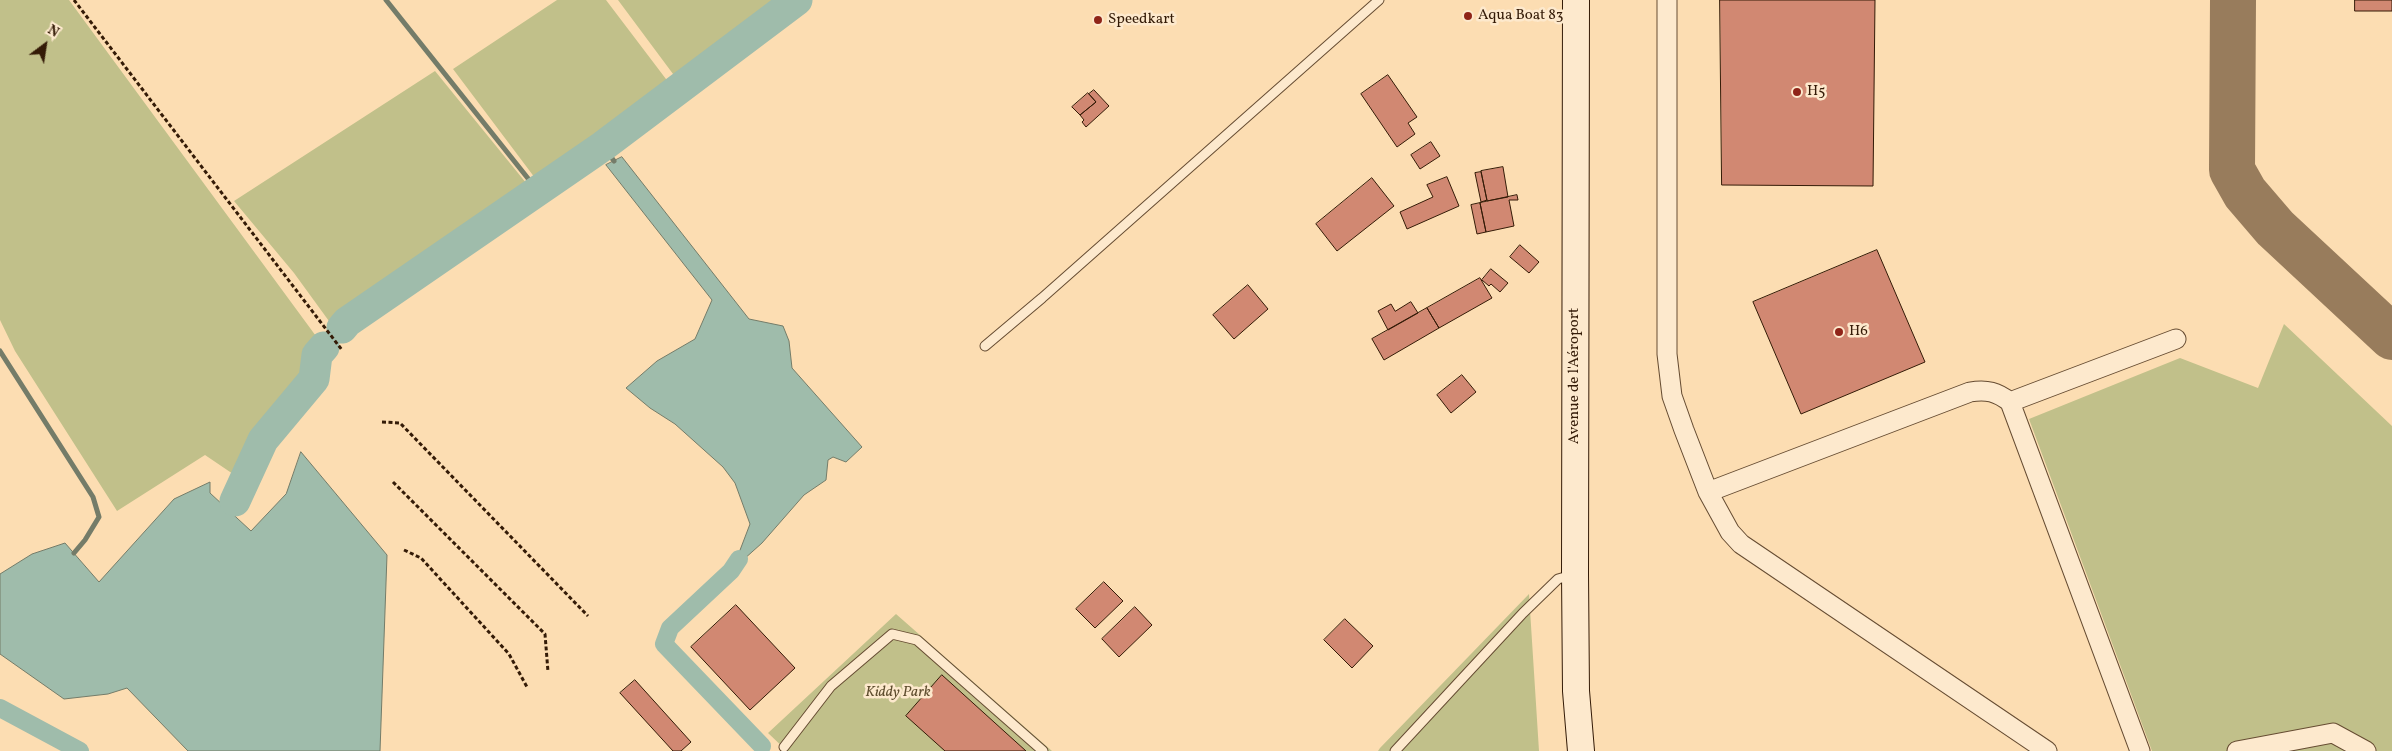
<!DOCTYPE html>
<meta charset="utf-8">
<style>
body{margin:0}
#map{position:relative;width:2392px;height:751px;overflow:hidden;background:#fcddb2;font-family:Vollkorn,serif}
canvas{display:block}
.north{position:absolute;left:20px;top:20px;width:50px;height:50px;-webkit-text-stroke:4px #fde9cd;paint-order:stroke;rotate:31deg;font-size:14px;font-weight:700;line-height:20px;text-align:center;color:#341b07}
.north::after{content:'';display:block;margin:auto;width:18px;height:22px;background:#341b07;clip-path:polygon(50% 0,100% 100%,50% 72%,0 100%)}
</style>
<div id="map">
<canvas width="2392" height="751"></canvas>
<div class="north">N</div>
</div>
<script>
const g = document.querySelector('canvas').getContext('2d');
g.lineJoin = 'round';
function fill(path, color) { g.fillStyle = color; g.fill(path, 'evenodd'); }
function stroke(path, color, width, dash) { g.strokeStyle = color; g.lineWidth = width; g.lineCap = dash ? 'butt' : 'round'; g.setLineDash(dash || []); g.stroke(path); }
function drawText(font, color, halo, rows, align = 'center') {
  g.font = font + ' Vollkorn,serif'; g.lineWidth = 5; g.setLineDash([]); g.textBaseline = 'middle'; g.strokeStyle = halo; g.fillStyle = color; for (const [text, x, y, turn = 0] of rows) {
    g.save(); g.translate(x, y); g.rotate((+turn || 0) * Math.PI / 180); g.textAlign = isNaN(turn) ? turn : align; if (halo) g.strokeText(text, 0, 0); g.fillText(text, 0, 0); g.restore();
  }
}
const green = new Path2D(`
 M 0,0 L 69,0 L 324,347 L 236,476 L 205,455 L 117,511 L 15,351 L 0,320 Z
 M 557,0 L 606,0 L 669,83 L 535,178 L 453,69 Z
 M 618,0 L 779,0 L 676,78 Z
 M 435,71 L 531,189 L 451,242 L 334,328 L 294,273 L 234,201 Z
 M 2284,324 L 2392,426 L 2392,751 L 2152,751 L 2029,419 L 2180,358 L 2258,388 Z
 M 1529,594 L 1539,751 L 1378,751 L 1380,748 Z
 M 896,614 L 1052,751 L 787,751 L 768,733 Z`);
const water = new Path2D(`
 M 622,157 L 749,319 L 783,326 L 789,341 L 792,368 L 862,447 L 846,462 L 833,457 L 828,460 L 826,480 L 804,495 L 762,543 L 743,560 L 737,558 L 750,524 L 735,483 L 723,467 L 675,424 L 650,408 L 626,388 L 657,361 L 695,339 L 712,300 L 606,165 Z
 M 301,452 L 387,555 L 380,751 L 188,751 L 127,688 L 108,694 L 64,699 L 0,654 L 0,574 L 32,554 L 65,543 L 99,582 L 174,499 L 210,482 L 210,493 L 251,531 L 286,494 Z`);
const stream = new Path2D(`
 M 386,0 L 538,191
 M 603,146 L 614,161
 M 0,351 L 93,497 L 99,517 L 85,540 L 74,553`);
const canal = new Path2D(`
 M 739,559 L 731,571 L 670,628 L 664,644 L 762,746
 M 0,708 L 80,751`);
const river = new Path2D(`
 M 342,328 L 347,322 L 603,146 L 797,0
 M 235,501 L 263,440 L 314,379 L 317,355 L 324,347`);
const taxiway = new Path2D(`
 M 2233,0 L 2232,170 L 2245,193 L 2275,228 L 2392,337`);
const building = new Path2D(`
 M 1720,0 L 1875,0 L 1873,186 L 1722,185 Z
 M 2355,0 L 2392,0 L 2392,11 L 2355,11 Z
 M 1388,75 L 1417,117 L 1408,123 L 1415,134 L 1397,147 L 1361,94 Z
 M 1094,90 L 1109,106 L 1086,127 L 1082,122 L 1084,120 L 1080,115 L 1096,102 L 1089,94 Z
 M 1088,93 L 1096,102 L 1080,115 L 1072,107 Z
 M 1431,142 L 1440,156 L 1420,169 L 1411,155 Z
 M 1503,167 L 1508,197 L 1487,201 L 1481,171 Z
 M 1481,172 L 1487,200 L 1481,202 L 1475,173 Z
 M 1447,177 L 1459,206 L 1407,229 L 1400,212 L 1433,197 L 1427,185 Z
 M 1372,178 L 1394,206 L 1337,251 L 1316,224 Z
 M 1517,195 L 1518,200 L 1509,200 L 1514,226 L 1486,232 L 1480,203 Z
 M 1480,203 L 1486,232 L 1477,234 L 1471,205 Z
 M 1520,245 L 1539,262 L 1529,273 L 1510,257 Z
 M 1877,250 L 1925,362 L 1801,414 L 1753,302 Z
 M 1491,269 L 1508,283 L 1500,292 L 1491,284 L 1489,286 L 1482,280 Z
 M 1480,278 L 1492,298 L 1439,328 L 1427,308 Z
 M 1248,285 L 1268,309 L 1234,339 L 1213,315 Z
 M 1411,302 L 1418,313 L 1388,330 L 1378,311 L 1391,304 L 1395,311 Z
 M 1427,308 L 1439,328 L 1384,360 L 1372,339 Z
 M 1462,375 L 1476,392 L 1451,413 L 1437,395 Z
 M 1104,582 L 1123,601 L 1095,628 L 1076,609 Z
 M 736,605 L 795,668 L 750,710 L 691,647 Z
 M 1135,607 L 1152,625 L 1119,657 L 1102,639 Z
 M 1345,619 L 1373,646 L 1352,668 L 1324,640 Z
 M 942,675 L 1026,751 L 945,751 L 906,716 Z
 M 635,680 L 691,742 L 681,751 L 673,751 L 620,693 Z`);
const path = new Path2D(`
 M 74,0 L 342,350
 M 382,422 L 400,423 L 588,616
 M 393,482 L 545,634 L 548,672
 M 404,550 L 421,558 L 509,654 L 527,687`);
const service = new Path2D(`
 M 985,346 L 1042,298 L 1379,0
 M 784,747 L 831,686 L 892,634 L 917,640 L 1043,751
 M 1395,751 L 1523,613 L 1558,579 L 1572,575`);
const minor = new Path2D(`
 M 1667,0 L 1667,354 L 1672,396 L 1684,430 L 1708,492 L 1730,532 L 1741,544 L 2047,751
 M 2010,402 L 2176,339
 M 1708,492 L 1970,392 C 1987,389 1997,392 2010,402 L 2140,751
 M 2237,751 L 2333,733 L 2366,751`);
const secondary = new Path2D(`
 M 1576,0 L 1575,574 L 1576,691 L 1581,751`);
const markers = [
 [1468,16,5,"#8f2418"],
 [1098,20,5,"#8f2418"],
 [1797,92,5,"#8f2418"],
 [1839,332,5,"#8f2418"]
];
const poiNames = [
 ["Aqua Boat 83",1478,16],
 ["Speedkart",1108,20],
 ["H5",1807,92],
 ["H6",1849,332]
];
const streetNames = [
 ["Avenue de l'Aéroport",1575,376,-90]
];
const parkNames = [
 ["Kiddy Park",898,693]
];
fill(green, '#c1c08a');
fill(water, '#9fbcab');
stroke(water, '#747c69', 1);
stroke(stream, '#747c69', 5);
stroke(canal, '#9fbcab', 18);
stroke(river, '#9fbcab', 31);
stroke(taxiway, '#987c5c', 46);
fill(building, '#d18872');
stroke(building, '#341b07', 1);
stroke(service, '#664c32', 11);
stroke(minor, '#664c32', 21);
stroke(secondary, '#341b07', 28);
stroke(path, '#341b07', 3, [4, 2.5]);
stroke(service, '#fde9cd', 9);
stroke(minor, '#fde9cd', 19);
stroke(secondary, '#fde9cd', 26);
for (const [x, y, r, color] of markers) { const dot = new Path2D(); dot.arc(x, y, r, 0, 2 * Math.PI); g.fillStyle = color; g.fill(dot); stroke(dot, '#fde9cd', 2); }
drawText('15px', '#341b07', '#fde9cd', poiNames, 'left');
drawText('15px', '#341b07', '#fde9cd', streetNames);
drawText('italic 15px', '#5e4d2e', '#fde9cd', parkNames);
</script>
